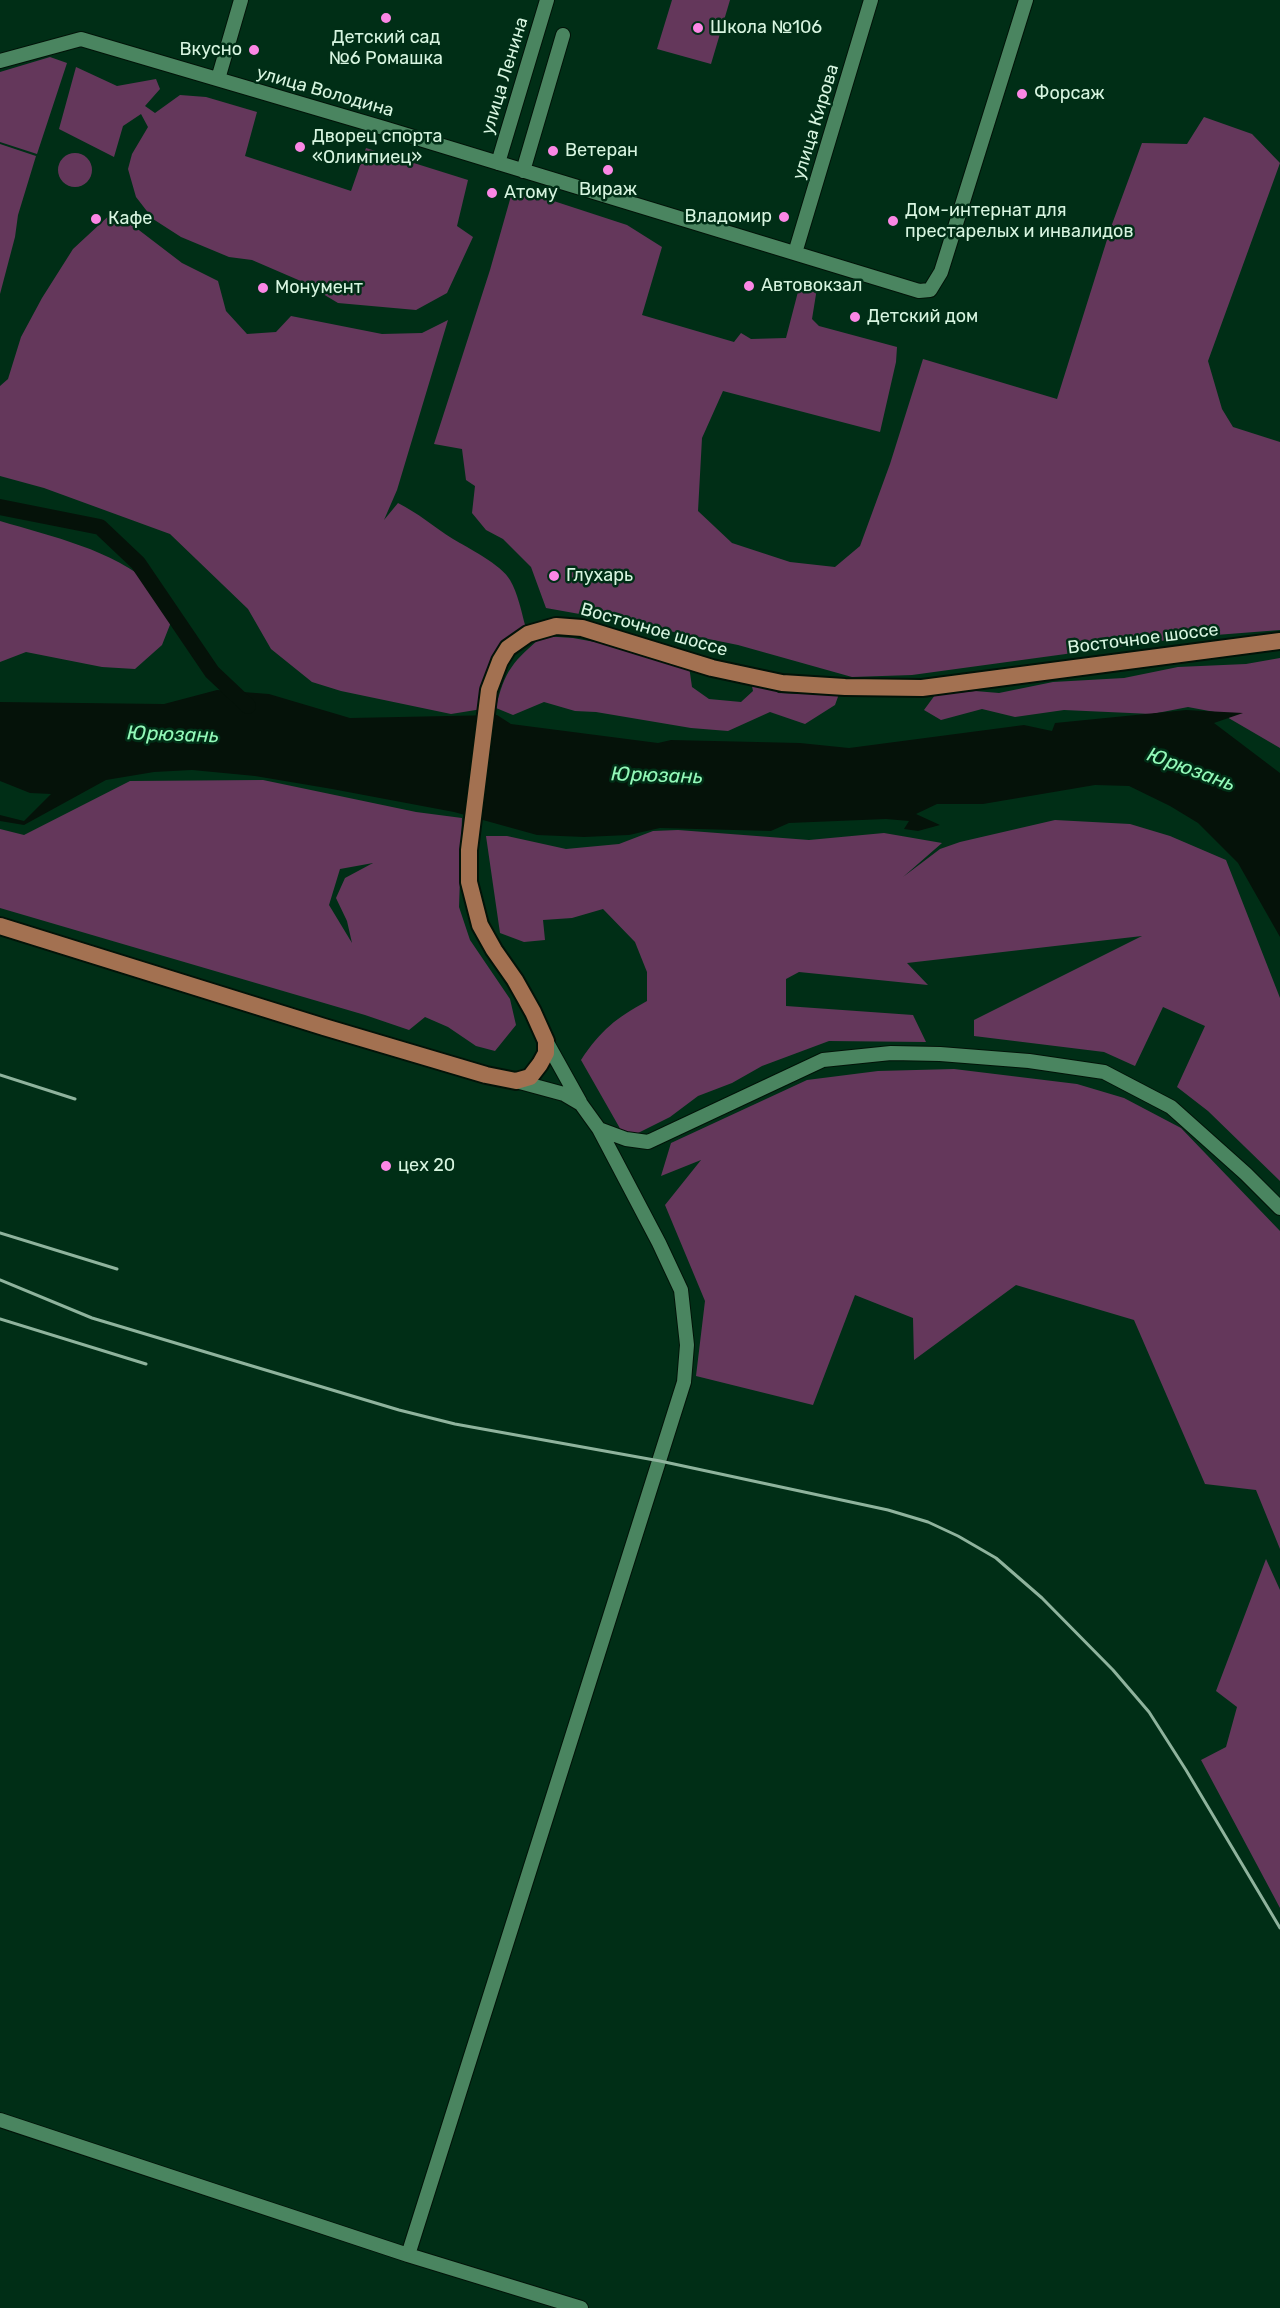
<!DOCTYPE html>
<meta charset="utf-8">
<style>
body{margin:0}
canvas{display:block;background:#002e16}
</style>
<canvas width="1280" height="2308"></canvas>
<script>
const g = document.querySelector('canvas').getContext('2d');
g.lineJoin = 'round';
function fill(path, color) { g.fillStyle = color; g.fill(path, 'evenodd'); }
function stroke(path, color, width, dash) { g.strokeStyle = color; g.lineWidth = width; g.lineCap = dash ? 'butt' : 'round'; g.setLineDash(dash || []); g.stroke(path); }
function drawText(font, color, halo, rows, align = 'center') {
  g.font = font + ' Rubik,sans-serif'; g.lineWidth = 5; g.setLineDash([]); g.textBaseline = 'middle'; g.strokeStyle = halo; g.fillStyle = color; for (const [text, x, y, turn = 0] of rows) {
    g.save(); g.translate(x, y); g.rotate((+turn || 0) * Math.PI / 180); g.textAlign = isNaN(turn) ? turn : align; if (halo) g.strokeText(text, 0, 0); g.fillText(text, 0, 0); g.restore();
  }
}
const green = new Path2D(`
 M 672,0 L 730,0 L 711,64 L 657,49 Z
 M 50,57 L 67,63 L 37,154 L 0,142 L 0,72 Z
 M 76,67 L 117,86 L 156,79 L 160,89 L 145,106 L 155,113 L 180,95 L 206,97 L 257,112 L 245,156 L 351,191 L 366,148 L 468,180 L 457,226 L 473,237 L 447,293 L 416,310 L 338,303 L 303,282 L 252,260 L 229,257 L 181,237 L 153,219 L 136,197 L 128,169 L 132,154 L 148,127 L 141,114 L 123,126 L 114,157 L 59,129 Z
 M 1204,117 L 1252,134 L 1280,163 L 1208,361 L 1222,409 L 1233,427 L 1280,442 L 1280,630 L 1190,637 L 912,675 L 852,677 L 738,645 L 630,623 L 546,608 L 531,567 L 503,539 L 486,530 L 472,513 L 475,486 L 466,480 L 462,449 L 434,444 L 490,270 L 511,196 L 523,191 L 627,225 L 662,247 L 642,315 L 734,342 L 741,333 L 751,339 L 786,338 L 800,284 L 817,288 L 812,319 L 819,326 L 897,347 L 896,362 L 880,432 L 723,391 L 702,438 L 698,511 L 732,543 L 790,562 L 835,567 L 860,546 L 890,464 L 923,359 L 1057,399 L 1111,227 L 1142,143 L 1187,144 Z
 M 0,144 L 36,156 L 18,215 L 15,237 L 0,294 Z
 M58 170a17 17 0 1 1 34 0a17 17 0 1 1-34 0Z
 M 114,211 L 182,263 L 218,281 L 226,311 L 247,334 L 276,332 L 291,316 L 382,334 L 422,333 L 448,320 L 397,490 L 384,520 L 398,503 C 418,513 434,527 453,539 C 468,548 502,565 510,580 C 518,594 521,610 525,625 L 512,638 L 482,709 L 451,714 L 341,691 L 312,682 L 271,649 L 248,609 L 170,534 L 44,488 L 0,476 L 0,386 L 8,379 L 21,337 L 42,298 L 73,249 Z
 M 0,521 C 53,537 111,549 154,586 C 162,593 169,603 175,612 L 162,645 L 135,669 L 102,667 L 26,652 L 0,662 Z
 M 543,636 L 573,638 L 688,659 L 692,687 L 709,699 L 741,702 L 753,691 L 750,677 L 768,680 L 778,693 L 805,694 L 811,689 L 839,694 L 835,705 L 805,724 L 770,712 L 728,731 L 691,728 L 596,712 L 575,711 L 544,702 L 513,715 L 496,708 C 504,671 514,660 543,636 Z
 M 1280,658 L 1280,748 L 1220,713 L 1188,707 L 1152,714 L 1064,710 L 1015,717 L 982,709 L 941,720 L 924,710 L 935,695 L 975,691 L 999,693 L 1053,682 L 1124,678 L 1178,667 L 1246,664 Z
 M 263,780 L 416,812 L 462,818 L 459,907 L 470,940 L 510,999 L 516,1025 L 495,1051 L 476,1046 L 448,1027 L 425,1017 L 409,1030 L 365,1015 L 0,908 L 0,829 L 24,835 L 130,781 ZM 373,863 L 345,878 L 336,898 L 347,921 L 352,943 L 329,905 L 340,869 Z
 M 1055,820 L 1130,824 L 1170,836 L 1226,860 L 1280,998 L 1280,1181 L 1208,1111 L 1177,1087 L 1205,1026 L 1163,1007 L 1135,1066 L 1104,1052 L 974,1036 L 974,1020 L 1142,936 L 907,963 L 928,985 L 799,972 L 786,979 L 786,1006 L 913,1015 L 926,1042 L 829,1041 L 762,1066 L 732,1083 L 698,1096 L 670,1117 L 626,1139 L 581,1060 C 601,1030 616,1018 647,1001 L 647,972 L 635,942 L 603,909 L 572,918 L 543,920 L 545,940 L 524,942 L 500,933 L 486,836 L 507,836 L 566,849 L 619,844 L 653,831 L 678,830 L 809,840 L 884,833 L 942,843 L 903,877 L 940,849 L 960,842 Z
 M 954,1069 L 1077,1084 L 1124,1098 L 1181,1128 L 1280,1231 L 1280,1549 L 1256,1490 L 1205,1484 L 1134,1320 L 1016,1285 L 914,1360 L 913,1318 L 855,1295 L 813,1405 L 696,1376 L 705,1301 L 665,1205 L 701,1160 L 661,1176 L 671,1143 L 807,1080 L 878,1071 Z
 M 1266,1559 L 1280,1590 L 1280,1908 L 1201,1760 L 1226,1747 L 1237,1707 L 1216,1691 Z`);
const water = new Path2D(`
 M 217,690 L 269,694 L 350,718 L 497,715 L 511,724 L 658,743 L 671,740 L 800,743 L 849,748 L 1024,725 L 1052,731 L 1055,723 L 1186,710 L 1243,713 L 1214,723 L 1280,773 L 1280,937 L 1238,863 L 1198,823 L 1170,806 L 1129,786 L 1095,785 L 983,804 L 937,804 L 916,814 L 940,825 L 918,831 L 904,829 L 909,821 L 886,819 L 789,823 L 771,831 L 660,828 L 629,835 L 584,837 L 537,835 L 454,812 L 332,789 L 255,776 L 192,770 L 154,772 L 106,780 L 24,825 L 0,821 L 0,815 L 24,821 L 51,794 L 30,793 L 0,781 L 0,702 L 164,704 Z`);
const river = new Path2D(`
 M 0,507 L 100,527 L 138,563 L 212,672 L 248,706`);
const minor = new Path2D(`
 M 0,61 L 81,39 L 387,129 L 919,291 L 930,290 L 941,272 L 1026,0
 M 218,79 L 241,0
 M 498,163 L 547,0
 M 523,171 L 563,35
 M 795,253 L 871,0
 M 546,1041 L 580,1102
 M 599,1129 L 626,1139 L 648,1142 L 823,1060 L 891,1053 L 940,1054 L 1029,1061 L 1104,1072 L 1171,1107 L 1246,1174 L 1280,1208
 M 0,2120 L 408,2255 L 684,1382 L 687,1345 L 681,1290 L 659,1243 L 599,1129 L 581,1104 L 564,1094 L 516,1081
 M 408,2255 L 581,2308`);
const major = new Path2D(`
 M 0,926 L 324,1027 L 486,1075 L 516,1081 L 530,1077 L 540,1064 L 546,1053 L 546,1041 L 533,1012 L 515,980 L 494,950 L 480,925 L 469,882 L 469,850 L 489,690 L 500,661 L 508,648 L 528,634 L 556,626 L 582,628 L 712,668 L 782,683 L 845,687 L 922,688 L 1280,641`);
const rail = new Path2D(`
 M 0,1075 L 75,1099
 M 0,1233 L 117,1269
 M 0,1280 L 92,1318 L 399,1410 L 455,1424 L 660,1461 L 888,1510 L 928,1522 L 958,1536 L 996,1558 L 1042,1598 L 1113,1670 L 1149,1712 L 1186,1770 L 1280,1928
 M 0,1319 L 146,1364`);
const markers = [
 [386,18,6,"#fb87e5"],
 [698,28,6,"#fb87e5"],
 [254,50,6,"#fb87e5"],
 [1022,94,6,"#fb87e5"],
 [300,147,6,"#fb87e5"],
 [553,151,6,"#fb87e5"],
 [608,170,6,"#fb87e5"],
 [492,193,6,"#fb87e5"],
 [784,217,6,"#fb87e5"],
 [96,219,6,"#fb87e5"],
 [893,221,6,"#fb87e5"],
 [749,286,6,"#fb87e5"],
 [263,288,6,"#fb87e5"],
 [855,317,6,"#fb87e5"],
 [554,576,6,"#fb87e5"],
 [386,1166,6,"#fb87e5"]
];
const poiNames = [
 ["Школа №106",710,28],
 ["Детский сад",386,38,"center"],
 ["№6 Ромашка",386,59,"center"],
 ["Вкусно",242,50,"right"],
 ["Форсаж",1034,94],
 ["Дворец спорта",312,137],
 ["«Олимпиец»",312,158],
 ["Ветеран",565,151],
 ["Вираж",608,190,"center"],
 ["Атому",504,193],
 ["Дом-интернат для",905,211],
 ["престарелых и инвалидов",905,232],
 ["Владомир",772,217,"right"],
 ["Кафе",108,219],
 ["Автовокзал",761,286],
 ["Монумент",275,288],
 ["Детский дом",867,317],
 ["Глухарь",566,576],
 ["цех 20",398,1166]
];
const streetNames = [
 ["улица Ленина",505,76,-73],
 ["улица Володина",325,92,16],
 ["улица Кирова",816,122,-73],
 ["Восточное шоссе",654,630,16],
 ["Восточное шоссе",1143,639,-7]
];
const waterNames = [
 ["Юрюзань",173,735,2],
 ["Юрюзань",1191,770,20],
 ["Юрюзань",657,776,2]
];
fill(green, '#64375b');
fill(water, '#051209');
stroke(river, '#051209', 16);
stroke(minor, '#021308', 16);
stroke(major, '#021308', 20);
stroke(minor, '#4a8560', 14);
stroke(major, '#a37151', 16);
stroke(rail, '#8fb39d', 3);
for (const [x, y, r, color] of markers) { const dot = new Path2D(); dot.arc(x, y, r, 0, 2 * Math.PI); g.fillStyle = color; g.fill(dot); stroke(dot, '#002e16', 2); }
drawText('18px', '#d7f5e0', '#002e16', poiNames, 'left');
drawText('18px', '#d7f5e0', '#002e16', streetNames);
drawText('italic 20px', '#93fab9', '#002e16', waterNames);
</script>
